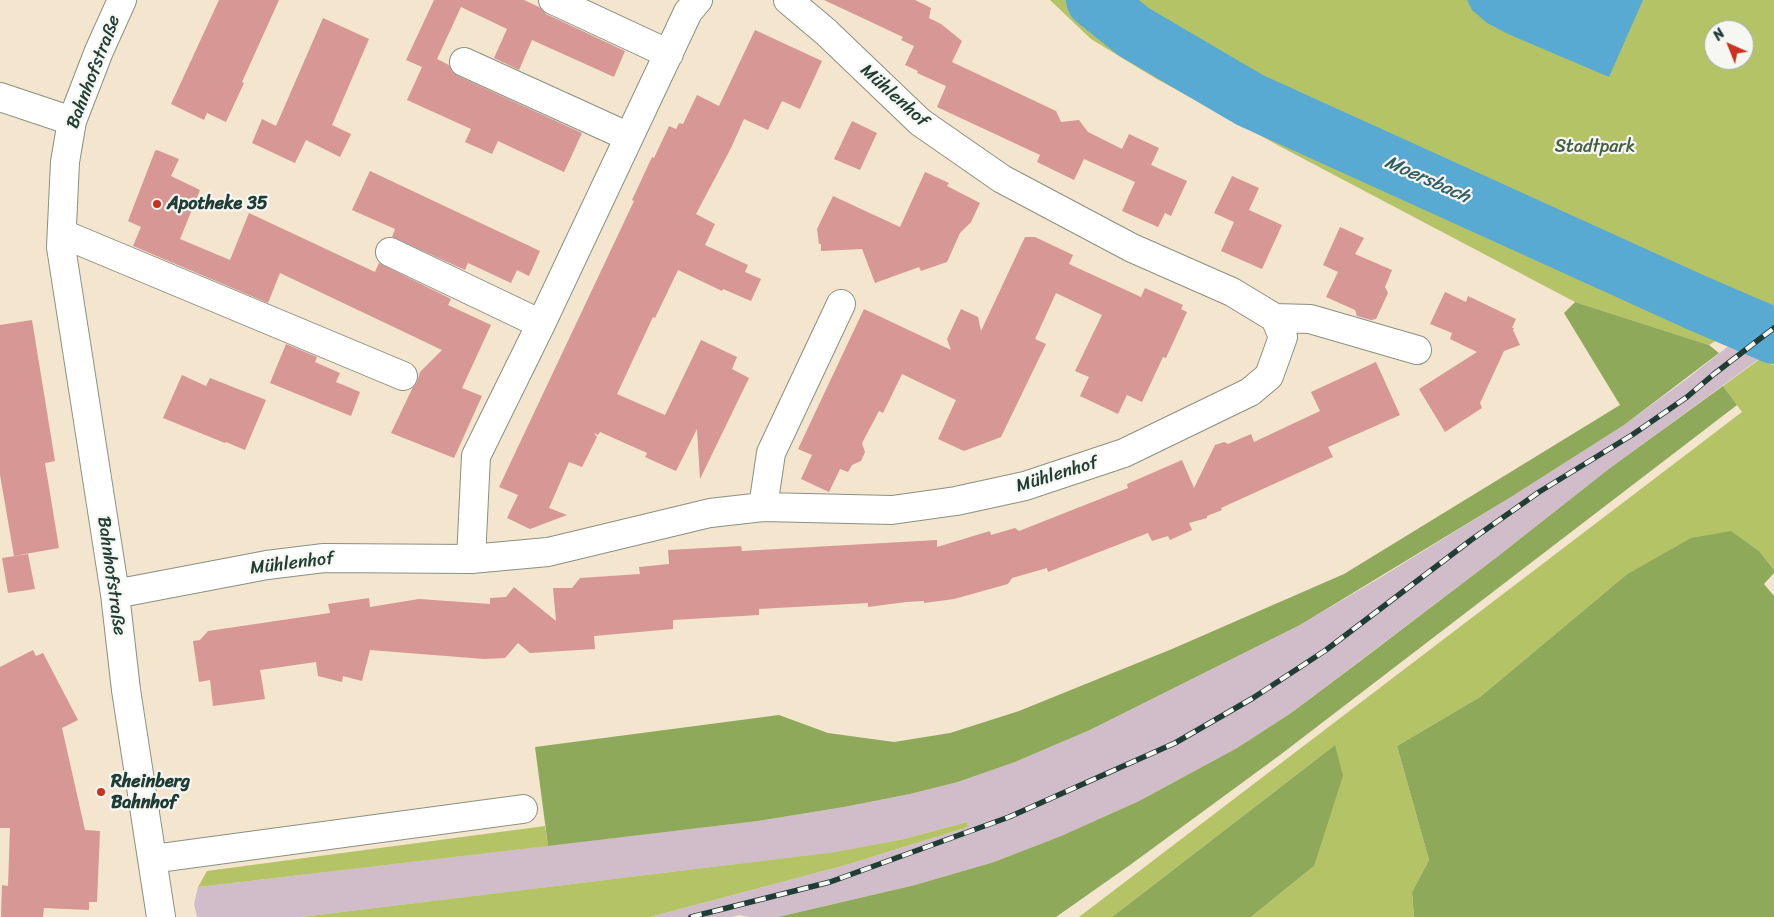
<!DOCTYPE html>
<meta charset="utf-8">
<style>
body{margin:0}
#map{position:relative;width:1774px;height:917px;overflow:hidden;background:#f3e5ce;font-family:Sriracha,sans-serif}
canvas{display:block}
.north{position:absolute;left:1704px;top:20px;width:50px;height:50px;box-sizing:border-box;background:#f6f6f2;border:1px solid #a0aca6;border-radius:50%;rotate:316deg;font-size:14px;font-weight:700;line-height:20px;text-align:center;color:#1f3d34}
.north::after{content:'';display:block;margin:auto;width:18px;height:22px;background:#c8321e;clip-path:polygon(50% 0,100% 100%,50% 72%,0 100%)}
</style>
<div id="map">
<canvas width="1774" height="917"></canvas>
<div class="north">N</div>
</div>
<script>
const g = document.querySelector('canvas').getContext('2d');
g.lineJoin = 'round';
function fill(path, color) { g.fillStyle = color; g.fill(path, 'evenodd'); }
function stroke(path, color, width, dash) { g.strokeStyle = color; g.lineWidth = width; g.lineCap = dash ? 'butt' : 'round'; g.setLineDash(dash || []); g.stroke(path); }
function drawText(font, color, halo, rows, align = 'center') {
  g.font = font + ' Sriracha,sans-serif'; g.lineWidth = 4.5; g.setLineDash([]); g.textBaseline = 'middle'; g.strokeStyle = halo; g.fillStyle = color; for (const [text, x, y, turn = 0] of rows) {
    g.save(); g.translate(x, y); g.rotate((+turn || 0) * Math.PI / 180); g.textAlign = isNaN(turn) ? turn : align; if (halo) g.strokeText(text, 0, 0); g.fillText(text, 0, 0); g.restore();
  }
}
const industrial = new Path2D(`
 M 1774,310 L 1774,348 L 1610,468 L 1497,557 L 1291,713 L 1237,748 L 1139,801 L 1061,836 L 994,862 L 915,885 L 778,917 L 750,917 L 739,915 L 731,917 L 650,917 L 846,865 L 968,827 L 967,822 L 904,839 L 836,852 L 301,917 L 197,917 L 194,904 L 198,887 L 758,821 L 844,807 L 910,794 L 958,782 L 1015,762 L 1090,730 L 1300,625 L 1378,579 L 1511,497 L 1624,425 L 1688,378 Z`);
const green = new Path2D(`
 M 1050,0 L 1774,0 L 1774,306 L 1709,345 L 1575,302 L 1283,148 L 1155,78 L 1091,39 ZM 1714,30 L 1744,30 L 1744,60 L 1714,60 Z
 M 1760,359 L 1774,365 L 1774,570 L 1760,552 L 1626,575 L 1480,697 L 1397,746 L 1429,860 L 1412,892 L 1414,917 L 1251,917 L 1314,866 L 1335,745 L 1112,917 L 1079,917 L 1742,412 L 1723,386 Z
 M 967,822 L 968,827 L 846,865 L 650,917 L 301,917 L 835,852 L 904,839 Z
 M 545,826 L 548,846 L 198,887 L 207,871 Z`);
const forest = new Path2D(`
 M 1575,302 L 1709,345 L 1719,353 L 1624,425 L 1511,497 L 1300,625 L 1090,730 L 1015,762 L 958,782 L 910,794 L 844,807 L 758,821 L 548,846 L 535,747 L 779,715 L 828,733 L 894,742 L 950,733 L 1019,711 L 1172,649 L 1344,574 L 1620,405 L 1564,313 Z
 M 1723,386 L 1737,405 L 1280,755 L 1130,865 L 1056,917 L 778,917 L 915,885 L 994,862 L 1061,836 L 1139,801 L 1237,748 L 1291,713 L 1359,662 L 1497,557 L 1610,468 Z
 M 1731,531 L 1760,552 L 1774,570 L 1774,573 L 1764,584 L 1774,596 L 1774,917 L 1414,917 L 1412,892 L 1429,860 L 1397,746 L 1480,697 L 1626,575 L 1691,538 Z
 M 1335,745 L 1343,776 L 1314,866 L 1251,917 L 1112,917 Z`);
const water = new Path2D(`
 M 1467,0 L 1643,0 L 1609,77 L 1508,34 L 1487,23 L 1472,10 Z`);
const river = new Path2D(`
 M 1094,0 L 1134,32 L 1250,100 L 1695,302 L 1774,336`);
const building = new Path2D(`
 M 219,0 L 279,0 L 242,82 L 244,83 L 226,122 L 207,113 L 204,120 L 171,104 Z
 M 434,0 L 524,0 L 539,7 L 546,14 L 625,51 L 614,77 L 532,40 L 519,70 L 494,58 L 507,29 L 461,7 L 437,59 L 449,65 L 452,71 L 458,76 L 582,133 L 564,172 L 498,141 L 492,154 L 465,142 L 471,129 L 407,100 L 422,67 L 406,60 Z
 M 824,0 L 915,0 L 931,8 L 929,18 L 941,24 L 962,41 L 952,62 L 1056,111 L 1061,122 L 1079,120 L 1088,132 L 1122,149 L 1129,134 L 1159,148 L 1151,165 L 1187,181 L 1171,216 L 1165,213 L 1158,227 L 1122,211 L 1135,182 L 1084,159 L 1074,180 L 1037,162 L 1040,155 L 937,107 L 946,86 L 917,73 L 918,71 L 905,65 L 914,46 L 901,40 L 903,37 Z
 M 323,18 L 369,39 L 332,125 L 351,134 L 340,157 L 306,140 L 295,163 L 252,143 L 262,119 L 276,126 Z
 M 755,30 L 822,61 L 800,109 L 782,101 L 768,130 L 744,119 L 731,148 L 696,214 L 715,224 L 705,245 L 748,265 L 745,272 L 761,279 L 751,301 L 723,289 L 722,291 L 678,270 L 655,318 L 653,317 L 617,394 L 665,415 L 701,340 L 737,357 L 732,369 L 749,378 L 700,479 L 697,429 L 676,471 L 645,457 L 647,453 L 600,432 L 598,435 L 594,433 L 597,437 L 582,467 L 569,462 L 549,508 L 567,515 L 530,529 L 507,518 L 518,495 L 499,487 L 634,201 L 632,200 L 652,157 L 654,158 L 669,126 L 676,129 L 679,123 L 683,124 L 697,95 L 719,106 Z
 M 852,121 L 877,133 L 860,170 L 834,159 Z
 M 157,150 L 179,159 L 171,176 L 200,190 L 180,239 L 230,260 L 249,213 L 375,272 L 379,263 L 451,299 L 448,305 L 491,325 L 462,388 L 482,396 L 454,458 L 391,433 L 412,389 L 417,382 L 420,372 L 442,350 L 280,273 L 268,303 L 133,246 L 141,227 L 128,221 L 155,151 Z
 M 370,171 L 540,251 L 529,276 L 517,270 L 511,283 L 468,263 L 465,270 L 392,237 L 395,229 L 352,210 Z
 M 925,172 L 949,183 L 947,186 L 980,203 L 971,222 L 960,233 L 947,262 L 921,271 L 919,267 L 875,283 L 862,249 L 821,251 L 821,244 L 819,244 L 817,229 L 833,196 L 900,227 Z
 M 1232,176 L 1259,188 L 1249,210 L 1282,225 L 1262,269 L 1221,251 L 1234,222 L 1214,213 Z
 M 1340,227 L 1364,238 L 1355,254 L 1392,270 L 1385,287 L 1388,293 L 1376,319 L 1371,320 L 1357,316 L 1355,310 L 1326,297 L 1338,272 L 1323,265 Z
 M 1025,237 L 1035,237 L 1073,255 L 1069,264 L 1141,297 L 1145,288 L 1183,305 L 1181,309 L 1187,312 L 1166,358 L 1163,357 L 1142,402 L 1127,395 L 1118,414 L 1080,396 L 1089,377 L 1075,371 L 1102,315 L 1056,293 L 1035,339 L 1046,344 L 1001,437 L 964,451 L 938,439 L 956,400 L 902,374 L 883,413 L 879,411 L 862,443 L 865,452 L 861,461 L 852,465 L 848,472 L 840,469 L 829,492 L 801,479 L 812,455 L 798,449 L 864,309 L 951,350 L 947,339 L 961,309 L 978,317 L 981,331 Z
 M 1445,292 L 1466,302 L 1468,296 L 1516,319 L 1512,328 L 1514,328 L 1513,330 L 1520,345 L 1504,351 L 1480,403 L 1482,408 L 1445,432 L 1419,389 L 1477,352 L 1450,339 L 1452,333 L 1430,324 Z
 M 32,320 L 55,461 L 45,463 L 59,548 L 14,556 L 0,475 L 0,325 Z
 M 286,344 L 317,357 L 315,362 L 340,373 L 336,382 L 360,392 L 351,416 L 270,383 Z
 M 1376,362 L 1400,415 L 1328,447 L 1333,457 L 1221,508 L 1222,510 L 1207,516 L 1207,518 L 1189,523 L 1192,530 L 1170,540 L 1168,536 L 1152,541 L 1148,533 L 1048,572 L 1047,568 L 1012,578 L 1008,584 L 954,599 L 924,603 L 924,601 L 906,602 L 868,607 L 868,603 L 759,609 L 759,615 L 673,620 L 673,629 L 594,636 L 595,649 L 530,653 L 518,643 L 505,658 L 484,659 L 370,650 L 362,681 L 343,676 L 342,682 L 318,676 L 316,662 L 260,670 L 265,699 L 213,706 L 210,680 L 199,682 L 193,641 L 200,640 L 208,631 L 330,613 L 328,604 L 369,598 L 370,607 L 419,599 L 490,604 L 490,598 L 506,597 L 514,587 L 556,621 L 553,588 L 572,588 L 580,578 L 640,574 L 639,567 L 669,564 L 668,550 L 741,546 L 742,551 L 937,540 L 937,547 L 990,531 L 991,535 L 1015,528 L 1019,531 L 1128,488 L 1127,484 L 1182,460 L 1194,488 L 1215,445 L 1224,442 L 1228,444 L 1251,434 L 1254,442 L 1320,411 L 1311,392 Z
 M 182,375 L 206,386 L 210,378 L 266,400 L 245,450 L 226,442 L 225,443 L 163,418 Z
 M 28,554 L 35,589 L 8,593 L 2,558 Z
 M 33,650 L 36,656 L 43,653 L 78,720 L 62,728 L 85,830 L 100,831 L 97,902 L 89,902 L 89,910 L 44,908 L 43,917 L 1,917 L 2,885 L 8,886 L 10,828 L 0,828 L 0,667 Z`);
const minor = new Path2D(`
 M 122,0 L 99,51 L 72,121 L 65,162 L 61,247 L 115,594 L 126,690 L 161,917
 M 553,0 L 669,54
 M 464,62 L 629,137
 M 0,97 L 72,121
 M 63,234 L 403,376
 M 390,252 L 541,324
 M 1275,318 L 1310,319 L 1417,350
 M 763,507 L 771,453 L 841,304
 M 471,559 L 476,456 L 541,324 L 688,12 L 698,0
 M 115,594 L 267,565 L 324,558 L 471,559 L 548,552 L 710,513 L 763,507 L 892,510 L 956,501 L 1025,486 L 1124,453 L 1250,392 L 1269,376 L 1283,337 L 1275,318 L 1232,292 L 1132,248 L 1002,179 L 920,122 L 826,32 L 788,0
 M 152,859 L 523,809`);
const rail = new Path2D(`
 M 691,917 L 830,882 L 1009,817 L 1175,743 L 1253,698 L 1326,650 L 1471,540 L 1539,492 L 1632,435 L 1687,397 L 1714,374 L 1774,328`);
const markers = [
 [157,204,5,"#c8321e"],
 [101,792,5,"#c8321e"]
];
const streetNames = [
 ["Bahnhofstraße",94,72,-69],
 ["Mühlenhof",894,96,42],
 ["Mühlenhof",1057,475,-17],
 ["Mühlenhof",292,564,-7],
 ["Bahnhofstraße",111,576,82]
];
const parkNames = [
 ["Stadtpark",1595,147]
];
const poiNames = [
 ["Apotheke 35",167,204],
 ["Rheinberg",111,782],
 ["Bahnhof",111,803]
];
const waterNames = [
 ["Moersbach",1427,180,24]
];
fill(industrial, '#d1bdc9');
fill(green, '#b4c366');
fill(forest, '#8fa95b');
fill(water, '#58aad3');
stroke(river, '#58aad3', 56);
fill(building, '#d79794');
stroke(minor, '#899181', 30);
stroke(minor, '#fff', 28);
stroke(rail, '#1f3d34', 5.5);
stroke(rail, '#f6f6f2', 4, [11]);
for (const [x, y, r, color] of markers) { const dot = new Path2D(); dot.arc(x, y, r, 0, 2 * Math.PI); g.fillStyle = color; g.fill(dot); stroke(dot, '#f6f6f2', 2); }
drawText('18px', '#1f3d34', '#f6f6f2', streetNames);
drawText('18px', '#445e40', '#f6f6f2', parkNames);
drawText('bold 18px', '#1f3d34', '#f6f6f2', poiNames, 'left');
drawText('italic 19px', '#305e64', '#f6f6f2', waterNames);
</script>
